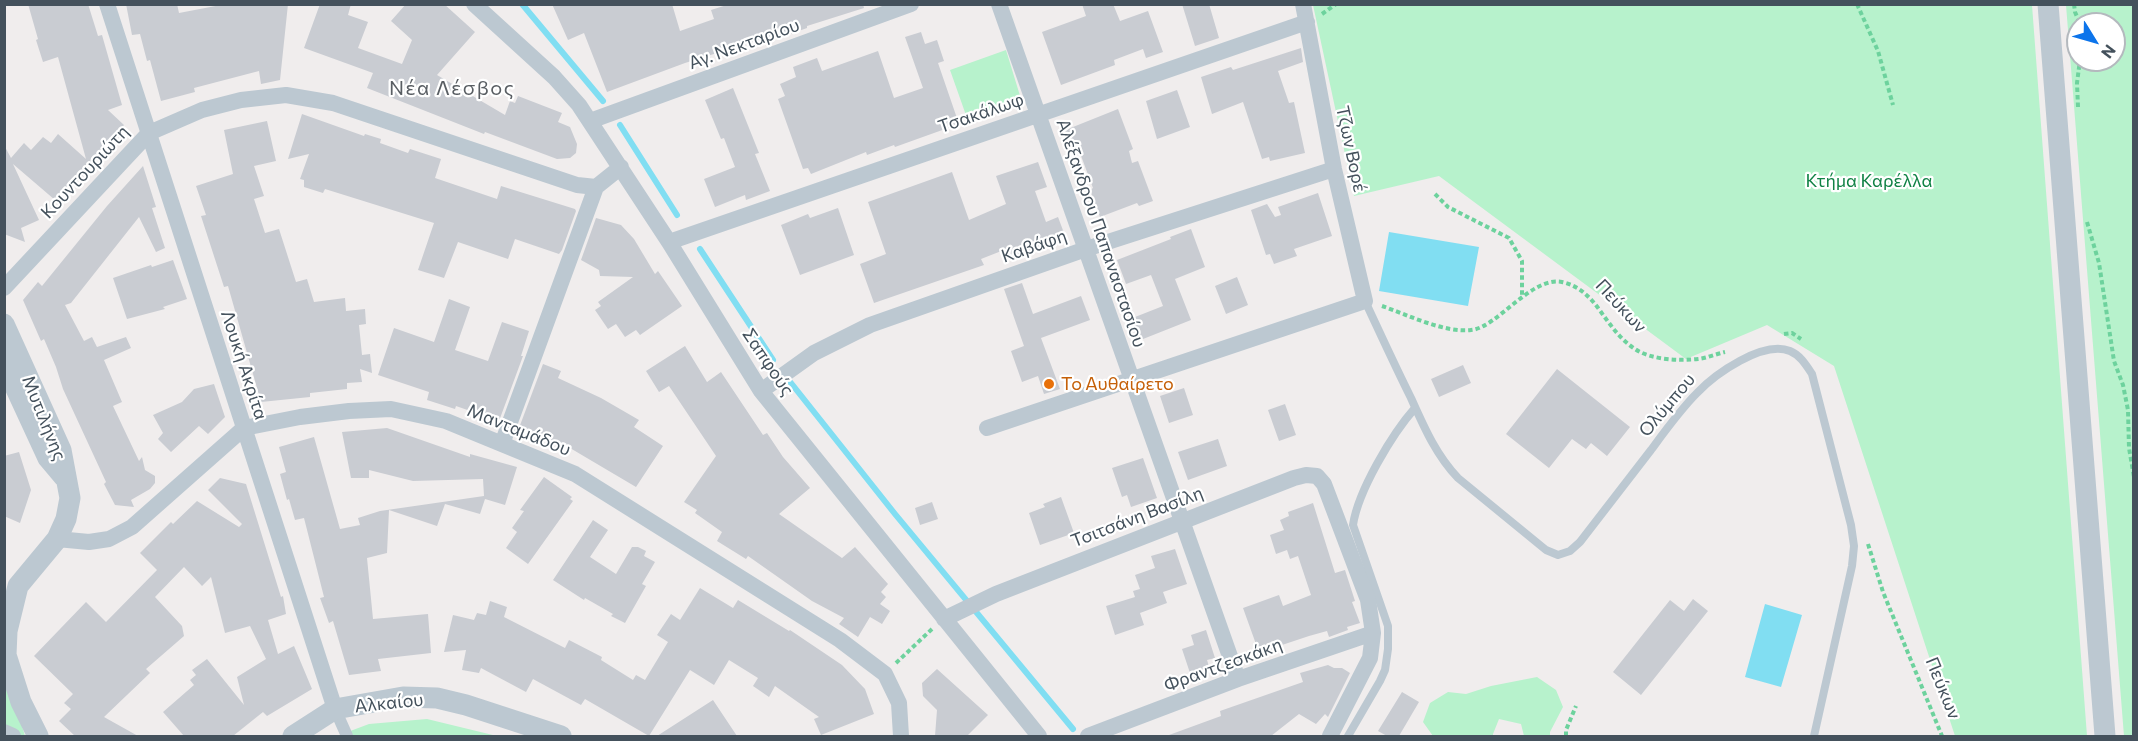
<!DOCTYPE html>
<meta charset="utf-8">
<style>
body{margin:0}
#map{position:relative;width:2138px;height:741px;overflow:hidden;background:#f0eded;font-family:Commissioner,sans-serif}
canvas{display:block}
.frame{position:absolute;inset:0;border:6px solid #44515c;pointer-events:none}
.north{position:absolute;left:2066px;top:12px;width:60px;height:60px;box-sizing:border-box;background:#fff;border:2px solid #b4b9be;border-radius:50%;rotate:127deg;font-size:16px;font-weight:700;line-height:24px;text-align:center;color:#44515c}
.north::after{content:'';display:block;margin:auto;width:21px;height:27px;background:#0c74eb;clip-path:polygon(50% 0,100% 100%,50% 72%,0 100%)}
</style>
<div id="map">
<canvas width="2138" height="741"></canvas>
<div class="frame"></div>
<div class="north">N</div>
</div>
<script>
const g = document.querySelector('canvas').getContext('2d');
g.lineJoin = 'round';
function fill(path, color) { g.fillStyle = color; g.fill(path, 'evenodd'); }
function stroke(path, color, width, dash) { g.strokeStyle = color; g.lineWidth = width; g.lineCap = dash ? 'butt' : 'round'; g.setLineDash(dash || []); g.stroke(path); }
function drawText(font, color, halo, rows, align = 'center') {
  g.font = font + ' Commissioner,sans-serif'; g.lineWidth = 4.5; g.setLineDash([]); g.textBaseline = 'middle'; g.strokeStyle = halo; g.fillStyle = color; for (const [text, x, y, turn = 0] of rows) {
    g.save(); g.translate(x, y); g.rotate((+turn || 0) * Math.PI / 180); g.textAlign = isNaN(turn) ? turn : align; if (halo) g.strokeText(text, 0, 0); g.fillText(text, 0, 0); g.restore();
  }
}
const green = new Path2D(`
 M 1313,5 L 2032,5 L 2087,736 L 1955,736 L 1834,366 L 1767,325 L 1686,359 L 1439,176 L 1354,196 Z
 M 2066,5 L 2133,5 L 2133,736 L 2124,736 ZM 2078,24 L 2114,24 L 2114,60 L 2078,60 Z
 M 1006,50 L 1021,99 L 967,118 L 950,70 Z
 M 4,666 L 25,736 L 5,736 Z
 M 1537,677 L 1556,690 L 1563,707 L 1550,732 L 1550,736 L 1524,736 L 1521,724 L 1499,719 L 1493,734 L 1493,736 L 1433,736 L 1423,722 L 1430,703 L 1448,692 L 1466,694 L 1491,686 Z
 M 427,719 L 497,736 L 337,736 L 369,724 Z`);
const water = new Path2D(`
 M 1389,232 L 1479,247 L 1468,306 L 1379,291 Z
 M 1765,604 L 1802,615 L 1781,687 L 1745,677 Z`);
const stream = new Path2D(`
 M 522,4 L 603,101
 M 620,125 L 677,215
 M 700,249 L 773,360
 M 791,383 L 895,514 L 1073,729`);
const building = new Path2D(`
 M 28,4 L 88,4 L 98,36 L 102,35 L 122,105 L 108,110 L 124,125 L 74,186 L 70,183 L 55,200 L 13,164 L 39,220 L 21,228 L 25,242 L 4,234 L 4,145 L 11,158 L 24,143 L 31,150 L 43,137 L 51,143 L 58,134 L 86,159 L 58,57 L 43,62 L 36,40 L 38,39 Z
 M 126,4 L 177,4 L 179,13 L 226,4 L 288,4 L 280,80 L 261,84 L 259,71 L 194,88 L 195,92 L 161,101 L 150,60 L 147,61 L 140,34 L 132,35 Z
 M 320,4 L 351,4 L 348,15 L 368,22 L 358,48 L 402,64 L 412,40 L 391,21 L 406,4 L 444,4 L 475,32 L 437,75 L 505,115 L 510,101 L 515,103 L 518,96 L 562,113 L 558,122 L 570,127 L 577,144 L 576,153 L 570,158 L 557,159 L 485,132 L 484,134 L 367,88 L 373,73 L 304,48 Z
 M 552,4 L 672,4 L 680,31 L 714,19 L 711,10 L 730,4 L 863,4 L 864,8 L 807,26 L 807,28 L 782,37 L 781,33 L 685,63 L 607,92 L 584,33 L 568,40 Z
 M 1082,4 L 1113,4 L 1120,21 L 1148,11 L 1163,52 L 1146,58 L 1143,49 L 1114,60 L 1115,65 L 1061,85 L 1042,32 L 1086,16 Z
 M 1182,4 L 1209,4 L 1219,38 L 1195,46 Z
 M 921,32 L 925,44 L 937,40 L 944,61 L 938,63 L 959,124 L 895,147 L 894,145 L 867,155 L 866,152 L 811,174 L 808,168 L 803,169 L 778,99 L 785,96 L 780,84 L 796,77 L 793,67 L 817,58 L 822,71 L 878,51 L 894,98 L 923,88 L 905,37 Z
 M 1301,48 L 1303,62 L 1278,71 L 1289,103 L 1294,102 L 1305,153 L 1270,161 L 1269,157 L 1262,159 L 1243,102 L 1212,114 L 1201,77 L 1231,67 L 1233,70 Z
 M 733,88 L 759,153 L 755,154 L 770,191 L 746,200 L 745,195 L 715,207 L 704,179 L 735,167 L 724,138 L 721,139 L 705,100 Z
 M 1177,90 L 1190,127 L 1157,139 L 1146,101 Z
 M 1118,109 L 1133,149 L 1129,151 L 1132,163 L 1138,161 L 1153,201 L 1139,206 L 1137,203 L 1100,217 L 1090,190 L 1093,188 L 1077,145 L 1070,148 L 1063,131 Z
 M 302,114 L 364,136 L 365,134 L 381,139 L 380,143 L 408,153 L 410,149 L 441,159 L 435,178 L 497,199 L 501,186 L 575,209 L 576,211 L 562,250 L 559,254 L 515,239 L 508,259 L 458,242 L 444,278 L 418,270 L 434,223 L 325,189 L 323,193 L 304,187 L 304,180 L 300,179 L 309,154 L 288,159 Z
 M 267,121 L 276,161 L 254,166 L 264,196 L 254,199 L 265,233 L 279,229 L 296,282 L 307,279 L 314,302 L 345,298 L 346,311 L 365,309 L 366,324 L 359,325 L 362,355 L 370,354 L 372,373 L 360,369 L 362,382 L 347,383 L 347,389 L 310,393 L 310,397 L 261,402 L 228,286 L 224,287 L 201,216 L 206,215 L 196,186 L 233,174 L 224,130 Z
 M 1038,162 L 1047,187 L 1035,191 L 1046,222 L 1058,217 L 1067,241 L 1050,247 L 1049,244 L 1013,258 L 1009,248 L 981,259 L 984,265 L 874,303 L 860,264 L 886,254 L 868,202 L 952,172 L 969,220 L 1006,204 L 996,176 Z
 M 143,166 L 156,207 L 152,208 L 165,248 L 156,252 L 139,217 L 71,303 L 65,305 L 84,341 L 92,337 L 97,347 L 126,337 L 131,348 L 104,360 L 122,402 L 113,406 L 139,461 L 142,457 L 145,470 L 155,476 L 155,483 L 150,489 L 131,500 L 134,507 L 115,505 L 104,484 L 106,482 L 63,389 L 56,367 L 44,339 L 41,341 L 23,300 L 38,282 L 42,286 L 107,206 Z
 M 1318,193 L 1332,236 L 1294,249 L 1297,256 L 1274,264 L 1270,254 L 1266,255 L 1251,210 L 1267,204 L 1275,217 L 1281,215 L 1278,207 Z
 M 838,208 L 854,255 L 800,275 L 781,225 L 808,214 L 810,218 Z
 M 596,218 L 621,225 L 634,239 L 655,274 L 658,271 L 682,306 L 640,335 L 636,330 L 625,337 L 616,324 L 608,329 L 595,310 L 601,306 L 598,302 L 633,277 L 600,276 L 599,270 L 581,260 Z
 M 1191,229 L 1205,267 L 1175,279 L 1191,320 L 1138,341 L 1130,319 L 1163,306 L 1151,275 L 1126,284 L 1117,260 L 1171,239 L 1170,237 Z
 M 173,260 L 187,299 L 163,307 L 165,309 L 127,319 L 113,278 L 151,265 L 152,267 Z
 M 1237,277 L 1248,305 L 1226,314 L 1215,286 Z
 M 1022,283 L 1033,314 L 1081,296 L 1090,320 L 1041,338 L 1060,389 L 1044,394 L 1038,376 L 1022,382 L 1011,351 L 1024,346 L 1004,289 Z
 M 449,299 L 470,307 L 455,350 L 488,361 L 502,322 L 529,331 L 521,356 L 523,356 L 499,421 L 456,406 L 455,409 L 427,400 L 429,392 L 378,375 L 394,328 L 434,342 Z
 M 685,346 L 707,382 L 721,372 L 763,435 L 767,433 L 783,457 L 810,488 L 779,514 L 842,558 L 855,547 L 888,584 L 881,592 L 886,597 L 880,604 L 890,611 L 882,624 L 870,617 L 858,637 L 839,624 L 844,618 L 812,601 L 748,556 L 746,559 L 717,541 L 722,532 L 695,513 L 697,510 L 684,502 L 716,456 L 669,386 L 659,392 L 646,371 Z
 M 543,364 L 561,371 L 558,378 L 601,398 L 639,420 L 634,427 L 663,446 L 636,487 L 570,448 L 519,428 Z
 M 1463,365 L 1471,383 L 1439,397 L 1431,379 Z
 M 1557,369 L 1630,427 L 1607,456 L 1591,443 L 1586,449 L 1572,439 L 1549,468 L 1506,434 Z
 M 214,384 L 225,417 L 208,434 L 199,426 L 171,452 L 158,439 L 163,433 L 153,415 L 182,402 L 194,389 Z
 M 1184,388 L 1193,415 L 1169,423 L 1160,396 Z
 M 1285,404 L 1296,435 L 1279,441 L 1268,410 Z
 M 387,428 L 470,457 L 470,454 L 517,467 L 505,505 L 485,499 L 480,514 L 445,504 L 437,526 L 389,510 L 387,553 L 367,558 L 373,619 L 428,614 L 431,653 L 378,659 L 381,671 L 349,675 L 333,621 L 329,623 L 320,598 L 324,597 L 304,518 L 295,520 L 289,499 L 287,500 L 280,474 L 286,472 L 279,447 L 314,437 L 340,529 L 360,525 L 358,518 L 380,511 L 484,496 L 483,479 L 413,481 L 369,470 L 369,478 L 351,478 L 342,432 Z
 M 1218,439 L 1227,466 L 1188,480 L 1178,452 Z
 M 19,452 L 31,490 L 20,523 L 4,516 L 4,456 Z
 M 1143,458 L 1157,498 L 1131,507 L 1127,495 L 1122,497 L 1112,468 Z
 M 544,477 L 572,497 L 570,499 L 573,501 L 528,564 L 506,548 L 517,532 L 512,528 L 524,511 L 520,510 Z
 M 220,478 L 246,484 L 281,597 L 283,596 L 286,614 L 268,620 L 278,654 L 294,646 L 312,689 L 267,716 L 263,712 L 233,736 L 184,736 L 163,712 L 194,685 L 190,680 L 196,675 L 192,670 L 207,659 L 244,705 L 237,677 L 266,659 L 250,626 L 225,633 L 211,577 L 202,586 L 184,567 L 155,597 L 182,626 L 184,636 L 146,669 L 150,673 L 104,717 L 138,736 L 75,736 L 59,721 L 71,709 L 64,703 L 73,694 L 34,656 L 86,602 L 106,622 L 157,570 L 140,553 L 171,522 L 173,524 L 197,501 L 239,527 L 242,524 L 208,490 Z
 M 1061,497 L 1074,533 L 1040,545 L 1029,513 L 1045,507 L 1043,504 Z
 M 932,502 L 938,519 L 920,525 L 915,508 Z
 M 1313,503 L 1335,573 L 1345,570 L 1355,601 L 1352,602 L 1360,623 L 1347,627 L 1348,630 L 1329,637 L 1327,631 L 1309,636 L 1279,646 L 1281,651 L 1261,658 L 1243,608 L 1279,595 L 1283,606 L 1311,595 L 1298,556 L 1290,559 L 1287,550 L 1276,554 L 1270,535 L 1284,530 L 1280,520 L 1289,516 L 1288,512 Z
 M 593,520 L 608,530 L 590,557 L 616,574 L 632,547 L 638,547 L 646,551 L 644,556 L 655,562 L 642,584 L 646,586 L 625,623 L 611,616 L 613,614 L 585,598 L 584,600 L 553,580 Z
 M 1175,549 L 1187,584 L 1163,592 L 1167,603 L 1140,613 L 1144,625 L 1115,635 L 1106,606 L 1135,597 L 1133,591 L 1140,589 L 1135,575 L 1155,568 L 1151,556 Z
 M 700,588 L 733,608 L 738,600 L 789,631 L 790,630 L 842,665 L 865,689 L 874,714 L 821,735 L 814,719 L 819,717 L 775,686 L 769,697 L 753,686 L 758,678 L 729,660 L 714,685 L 690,670 L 649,736 L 585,699 L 581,705 L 533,679 L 526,692 L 481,668 L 479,673 L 462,670 L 466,650 L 444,652 L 453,615 L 474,620 L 477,613 L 486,615 L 490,601 L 507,607 L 504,617 L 565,648 L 569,640 L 602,657 L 601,660 L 633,680 L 636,675 L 645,680 L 668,642 L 657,635 L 671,614 L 680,620 Z
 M 1693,599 L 1708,611 L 1641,695 L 1613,672 L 1670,600 L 1684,611 Z
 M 1206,630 L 1215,658 L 1207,660 L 1211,673 L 1192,679 L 1182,649 L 1194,645 L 1191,635 Z
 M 1328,665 L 1334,668 L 1342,668 L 1350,673 L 1328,717 L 1325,714 L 1316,724 L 1299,714 L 1271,736 L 1169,736 L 1169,735 L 1221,716 L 1220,711 L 1303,682 L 1300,673 Z
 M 937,669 L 988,715 L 967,736 L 935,736 L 937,710 L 923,696 L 922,683 Z
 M 1402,692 L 1419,702 L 1399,736 L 1387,736 L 1378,731 Z
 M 713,700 L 737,736 L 657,736 Z`);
const path = new Path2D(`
 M 1857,4 L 1878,51 L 1893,105
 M 2074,4 L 2075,12 L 2080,24
 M 1322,14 L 1336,4
 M 2078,107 L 2077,83 L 2080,60
 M 1435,194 L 1448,207 L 1509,238 L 1522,261 L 1522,296
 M 2087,222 L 2099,263 L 2114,361 L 2123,385 L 2128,410 L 2129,448 L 2134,477
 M 1382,306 C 1408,315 1444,333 1471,330 C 1497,328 1531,276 1562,282 C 1580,286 1591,298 1601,312 C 1611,326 1621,340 1635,349 C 1651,360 1680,361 1698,359 C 1707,358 1716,354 1725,352
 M 1784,334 L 1792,333 L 1801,339
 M 1868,544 L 1883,592 L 1942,736
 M 896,663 L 932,629
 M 1566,736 L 1566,730 L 1576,706`);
const service = new Path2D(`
 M 1365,301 C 1380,333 1395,366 1411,398 C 1424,427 1436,455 1458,478 L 1546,550 L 1558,555 L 1570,551 L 1580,542 C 1604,511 1627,481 1651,450 C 1665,431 1680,410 1697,393 C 1715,374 1763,340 1790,351 C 1800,355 1806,365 1812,374 L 1851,525 L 1854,546 L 1852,566 L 1814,736
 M 1348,736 L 1380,681 L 1385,670 L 1388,649 L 1388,626 L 1353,525 C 1358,491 1392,434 1415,408`);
const pedestrian = new Path2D(`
 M 335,709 L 347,736`);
const minor = new Path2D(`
 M 107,4 L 335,709
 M 474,4 L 554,77 L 579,105 L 669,242 L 761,391 L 1039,736
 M 999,4 L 1238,679
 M 590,121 L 911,4
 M 669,242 L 1307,22
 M 4,288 L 149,133 L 202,110 L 241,100 L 286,95 L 333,103 L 577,185 L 596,187 L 621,167
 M 761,391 L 814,353 L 870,325 L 1086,249 L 1334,169
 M 987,428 L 1365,301 L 1334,169 L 1303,4
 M 502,444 L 596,187
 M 57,539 L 89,542 L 109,539 L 132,527 L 244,428 L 300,417 L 349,411 L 391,409 L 446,421 L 575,474 L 840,640 L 885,674 L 899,703 L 901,736
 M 944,619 L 996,594 L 1294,478 L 1306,475 L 1317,476 L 1324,484 L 1368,600 L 1373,633 L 1370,658 L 1330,736
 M 4,732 L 13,736
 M 1088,736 L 1238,679 L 1373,633`);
const tertiary = new Path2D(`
 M 2048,4 L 2105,736
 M 4,324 L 61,450 L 70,498 L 66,519 L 57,539 L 18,586 L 7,631 L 6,655 L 21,702 L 38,736
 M 4,363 L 48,458 L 64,477
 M 293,736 L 335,709 L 403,697 L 437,698 L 466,705 L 561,736`);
const markers = [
 [1049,384,6,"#e8710a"]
];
const streetNames = [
 ["Αγ. Νεκταρίου",744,44,-20],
 ["Τσακάλωφ",981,113,-19],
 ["Τζων Βορέ",1351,149,78],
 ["Κουντουριώτη",85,172,-47],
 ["Αλέξανδρου Παπαναστασίου",1101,233,71],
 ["Καβάφη",1034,246,-19],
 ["Πεύκων",1621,306,47],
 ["Σαπφούς",768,362,56],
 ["Λουκή Ακρίτα",244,365,72],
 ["Ολύμπου",1667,405,-50],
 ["Μυτιλήνης",44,418,68],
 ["Μανταμάδου",519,430,22],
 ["Τσιτσάνη Βασίλη",1137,517,-21],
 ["Φραντζεσκάκη",1223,665,-20],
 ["Πεύκων",1943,688,68],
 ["Αλκαίου",389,703,-6]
];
const parkNames = [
 ["Κτήμα Καρέλλα",1869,181]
];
const foodNames = [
 ["Το Αυθαίρετο",1061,384]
];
const neighbourhoodNames = [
 ["Νέα Λέσβος",452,88]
];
fill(green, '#b7f2cc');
fill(water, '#81def2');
stroke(stream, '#81def2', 6);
fill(building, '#c9ccd2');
stroke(path, '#6dd29d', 4, [4.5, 3]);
stroke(service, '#bcc8d1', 8);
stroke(pedestrian, '#bcc8d1', 12);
stroke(minor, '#bcc8d1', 16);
stroke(tertiary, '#bcc8d1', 21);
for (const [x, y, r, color] of markers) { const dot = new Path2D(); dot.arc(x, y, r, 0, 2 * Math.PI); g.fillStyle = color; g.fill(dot); stroke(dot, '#fff', 2); }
drawText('18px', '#44515c', '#fff', streetNames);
drawText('18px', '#108245', '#fff', parkNames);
drawText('18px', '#c56008', '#fff', foodNames, 'left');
g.letterSpacing = '1.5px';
drawText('20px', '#595e63', '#fff', neighbourhoodNames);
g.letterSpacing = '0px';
</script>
